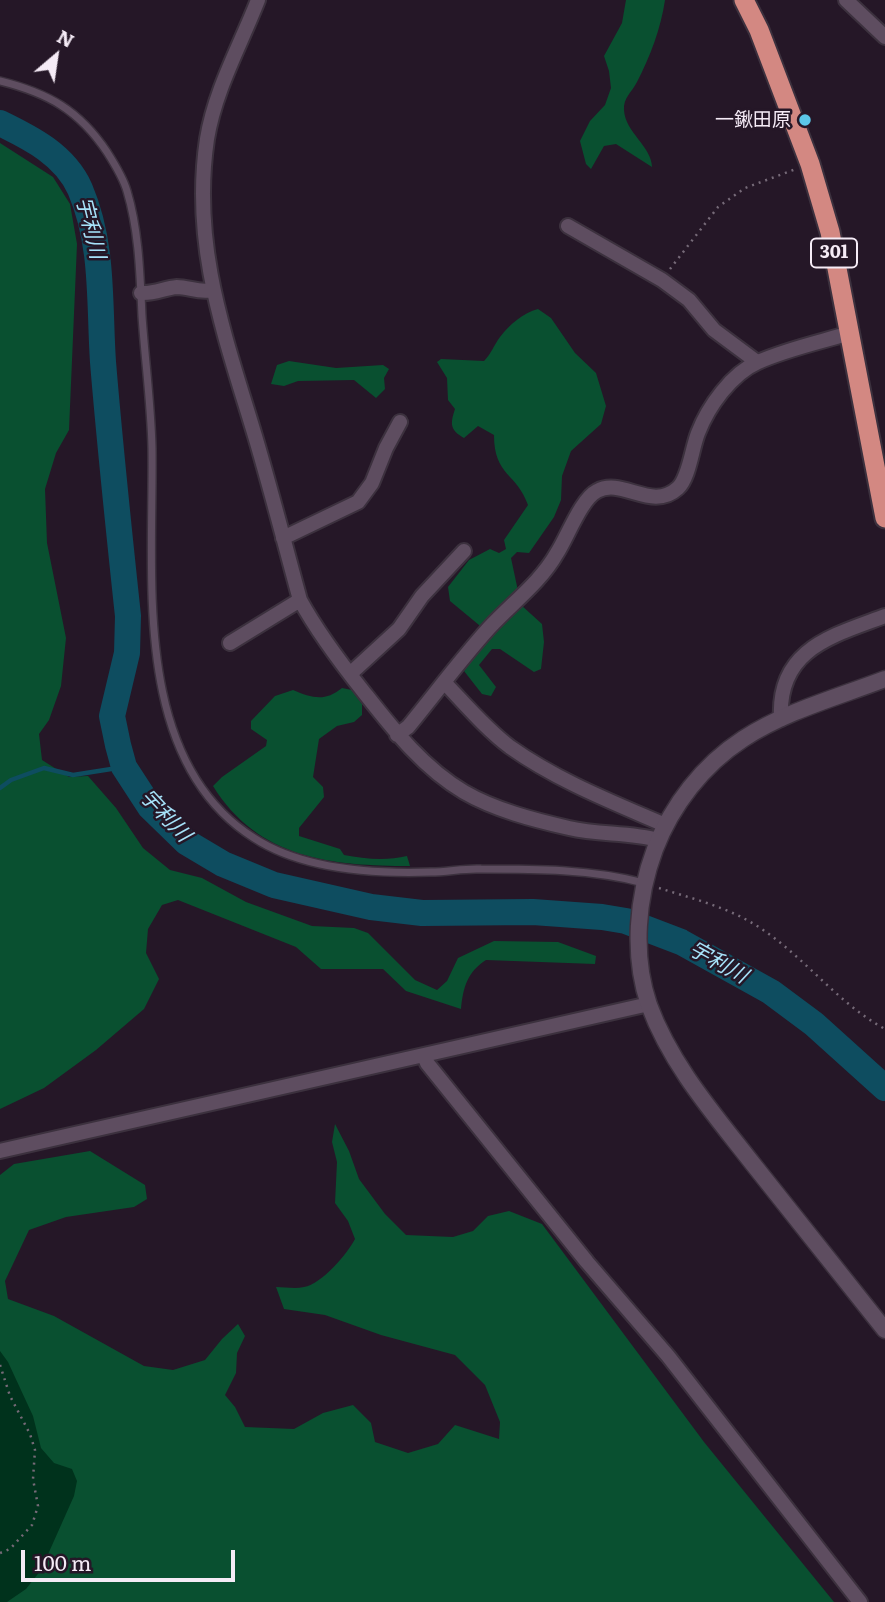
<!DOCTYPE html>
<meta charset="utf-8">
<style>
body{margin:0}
#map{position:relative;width:885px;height:1602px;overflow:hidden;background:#251727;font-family:Literata,serif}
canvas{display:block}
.north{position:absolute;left:21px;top:21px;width:70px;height:70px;-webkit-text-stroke:5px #251727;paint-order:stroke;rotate:29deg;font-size:19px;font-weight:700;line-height:28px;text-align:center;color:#f5ebf6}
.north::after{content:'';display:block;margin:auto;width:24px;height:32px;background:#f5ebf6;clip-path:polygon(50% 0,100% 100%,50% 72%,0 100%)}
.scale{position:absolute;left:21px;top:1550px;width:214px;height:32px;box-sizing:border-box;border:4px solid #f5ebf6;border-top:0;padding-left:9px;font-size:21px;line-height:24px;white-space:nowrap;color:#f5ebf6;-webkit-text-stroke:5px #251727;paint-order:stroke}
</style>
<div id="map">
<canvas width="885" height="1602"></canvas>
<div class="north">N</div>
<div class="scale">100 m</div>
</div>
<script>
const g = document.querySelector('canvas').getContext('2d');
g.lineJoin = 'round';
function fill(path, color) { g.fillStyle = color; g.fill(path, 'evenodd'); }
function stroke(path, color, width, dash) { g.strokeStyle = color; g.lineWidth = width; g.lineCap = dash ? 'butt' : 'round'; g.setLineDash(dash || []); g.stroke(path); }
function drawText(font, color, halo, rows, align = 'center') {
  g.font = font + ' Literata,"Noto Sans JP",serif'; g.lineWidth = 5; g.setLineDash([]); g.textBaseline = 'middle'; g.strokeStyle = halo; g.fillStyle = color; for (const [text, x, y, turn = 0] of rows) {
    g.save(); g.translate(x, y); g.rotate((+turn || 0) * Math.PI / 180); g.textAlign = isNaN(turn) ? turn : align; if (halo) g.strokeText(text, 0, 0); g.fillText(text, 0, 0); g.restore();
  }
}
const green = new Path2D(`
 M 0,1342 L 98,1456 L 54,1602 L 0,1602 Z`);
const forest = new Path2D(`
 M 626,0 L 665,0 C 661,28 650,57 637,82 C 632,92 623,98 624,110 C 625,132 652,147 652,167 L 616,144 L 604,146 L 591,169 L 586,164 L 580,141 L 590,121 L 605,105 L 611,88 L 609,71 L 604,56 L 622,23 Z
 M 0,143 L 53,177 L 70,204 L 77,244 L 69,430 L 56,453 L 45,489 L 47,543 L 66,638 L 61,686 L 49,720 L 39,734 L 42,760 L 69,777 L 88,776 L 116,808 L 143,848 L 170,870 L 202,878 L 246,902 L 312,926 L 354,928 L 368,933 L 415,980 L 437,990 L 447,981 L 458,958 L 494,941 L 558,942 L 596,956 L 595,964 L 486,960 C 467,972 463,988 461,1009 L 406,991 L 383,969 L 321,969 L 296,947 L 178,900 L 162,905 L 148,929 L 146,953 L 159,979 L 144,1009 L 96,1050 L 44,1088 L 0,1109 Z
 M 538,309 L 551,318 L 575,353 L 596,373 L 606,406 L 601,424 L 571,451 L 562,476 L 561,500 L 554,517 L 529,553 L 517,552 L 511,558 L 521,605 L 542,624 L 544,642 L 541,669 L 534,672 L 500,649 L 492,649 L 479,665 L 496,687 L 491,696 L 482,694 L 464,671 L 486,637 L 479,625 L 450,601 L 448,587 L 469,560 L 490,549 L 499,553 L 506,549 L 504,540 L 528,505 C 517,473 494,476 494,435 L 478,426 L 464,438 C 450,430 450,424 455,409 L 448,400 L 447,378 L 437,362 L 441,359 L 484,361 C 491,354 494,345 500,337 C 510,324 523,313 538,309 Z
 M 289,361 L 336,368 L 383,365 L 389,369 L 384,378 L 385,389 L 376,398 L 354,380 L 298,381 L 284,386 L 271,384 L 277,365 Z
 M 342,688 L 352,690 L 362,704 L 362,715 L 354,722 L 337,726 L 319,739 L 313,777 L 323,787 L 324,797 L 299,828 L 299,836 L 340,849 L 344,855 C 364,859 387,861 407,856 L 410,866 C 332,866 258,859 213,786 L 222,777 L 266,746 L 267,740 L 251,729 L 251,721 L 275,696 L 293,690 C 312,698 325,702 342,688 Z
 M 335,1124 L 349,1151 L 359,1179 L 385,1214 L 406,1235 L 453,1237 L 473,1231 L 488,1216 L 509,1211 L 542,1224 L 704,1442 L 834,1602 L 7,1602 L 26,1589 L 41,1570 L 74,1496 L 77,1481 L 72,1469 L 54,1463 L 41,1448 L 33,1416 L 8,1362 L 0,1351 L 0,1175 L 14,1164 L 90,1151 L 145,1185 L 147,1199 L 134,1207 L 66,1217 L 29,1230 L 5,1281 L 8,1299 L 54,1316 L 144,1366 L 173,1370 L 205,1360 L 222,1339 L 238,1324 L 245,1336 L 237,1353 L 236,1373 L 225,1395 L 235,1407 L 245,1427 L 294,1429 L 323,1413 L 353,1405 L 371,1423 L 375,1442 L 408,1453 L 438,1444 L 455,1425 L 499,1439 L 500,1422 L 485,1385 L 455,1355 L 381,1335 L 325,1315 L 284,1309 L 276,1287 C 285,1287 295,1289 304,1287 C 322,1284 347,1254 355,1239 L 348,1221 L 335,1203 L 337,1162 L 332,1142 Z`);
const stream = new Path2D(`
 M 0,788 L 11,780 L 44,768 L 73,775 L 124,767`);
const river = new Path2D(`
 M 0,123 C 31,138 65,155 80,189 C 104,245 99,303 103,362 C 110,447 119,532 128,616 L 127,653 L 112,716 L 118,745 L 124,767 L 150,807 L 186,842 L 223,864 L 274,885 L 371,907 L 422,913 L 533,912 L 602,917 L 626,921 L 681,942 L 771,992 L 814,1024 L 885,1088`);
const path = new Path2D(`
 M 670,269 L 718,207 L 745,188 L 796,169
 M 659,888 C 687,897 719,905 745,919 C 798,947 833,1001 885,1029
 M 0,1365 L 10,1396 L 30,1434 L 35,1450 L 33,1479 L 38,1506 L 32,1525 L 10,1549 L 0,1553`);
const service = new Path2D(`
 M 0,81 C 48,93 79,110 107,152 C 114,163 123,177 127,191 C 139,231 140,274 142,316 C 145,360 151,404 152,448 C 154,573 130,760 254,838 C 303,870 373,874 431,872 C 448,872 464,868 481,869 C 535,869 592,869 644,883`);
const minor = new Path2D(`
 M 258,0 C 240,46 215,90 207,139 C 191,246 225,336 255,436 C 271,490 285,545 300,600 C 318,633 340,662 363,691 C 393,729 422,767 464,792 C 495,810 534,820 569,828 C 599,835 629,832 659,840
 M 846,0 L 885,37
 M 568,226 L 662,280 L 689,300 L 714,330 L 757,362
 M 141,293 C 155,294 164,288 177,287 C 189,287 199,293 212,290
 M 283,538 L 358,502 L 372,483 L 386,448 L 400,422
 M 230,643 L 300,600
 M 350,674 L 399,629 L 422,596 L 464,551
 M 444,682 C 465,704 486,729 510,747 C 558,781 612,802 665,825
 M 781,719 C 777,649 832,636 885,616
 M 397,735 L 408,727 C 435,694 461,659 489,628 C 512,603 540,583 557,553 C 567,538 581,499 597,491 C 622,477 652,512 678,488 C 689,478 692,448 698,433 C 708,407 731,374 758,362 C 787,349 820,342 850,333
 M 424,1055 L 427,1063 L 587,1262 L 668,1356 L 860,1602
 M 0,1151 L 649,1004`);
const tertiary = new Path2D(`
 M 885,679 C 838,697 786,711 743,739 C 703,765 672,805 655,849 C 637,897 632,955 649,1005 C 671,1065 714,1114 753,1164 C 797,1220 841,1275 885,1330`);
const trunk = new Path2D(`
 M 744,0 L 759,30 L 810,164 L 830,232 L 885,518`);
const markers = [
 [805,120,7,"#5cc7e8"]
];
const shields = [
 [834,253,46]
];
const shieldNames = [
 ["301",834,253]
];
const poiNames = [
 ["一鍬田原",791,120]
];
const waterNames = [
 ["宇利川",90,228,76],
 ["宇利川",165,816,47],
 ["宇利川",718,963,29]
];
fill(green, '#00321c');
fill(forest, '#095030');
stroke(stream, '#0e4d60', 4.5);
stroke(river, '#0e4d60', 26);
stroke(service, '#3c313e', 10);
stroke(minor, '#3c313e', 18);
stroke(tertiary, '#3c313e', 19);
stroke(trunk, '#3c313e', 23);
stroke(path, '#766a78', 2.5, [2, 5]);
stroke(service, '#5e4d60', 7);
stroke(minor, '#5e4d60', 14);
stroke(tertiary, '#5e4d60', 16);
stroke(trunk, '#d38882', 19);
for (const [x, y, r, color] of markers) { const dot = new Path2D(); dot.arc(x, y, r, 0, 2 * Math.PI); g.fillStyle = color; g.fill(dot); stroke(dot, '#251727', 2.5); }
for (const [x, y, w] of shields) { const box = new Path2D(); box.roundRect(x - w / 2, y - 14.5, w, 29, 5); g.fillStyle = '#251727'; g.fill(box); stroke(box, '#f5ebf6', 2); }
drawText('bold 18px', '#f5ebf6', null, shieldNames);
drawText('19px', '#f5ebf6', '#251727', poiNames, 'right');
drawText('italic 21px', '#a6e2f9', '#251727', waterNames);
</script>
